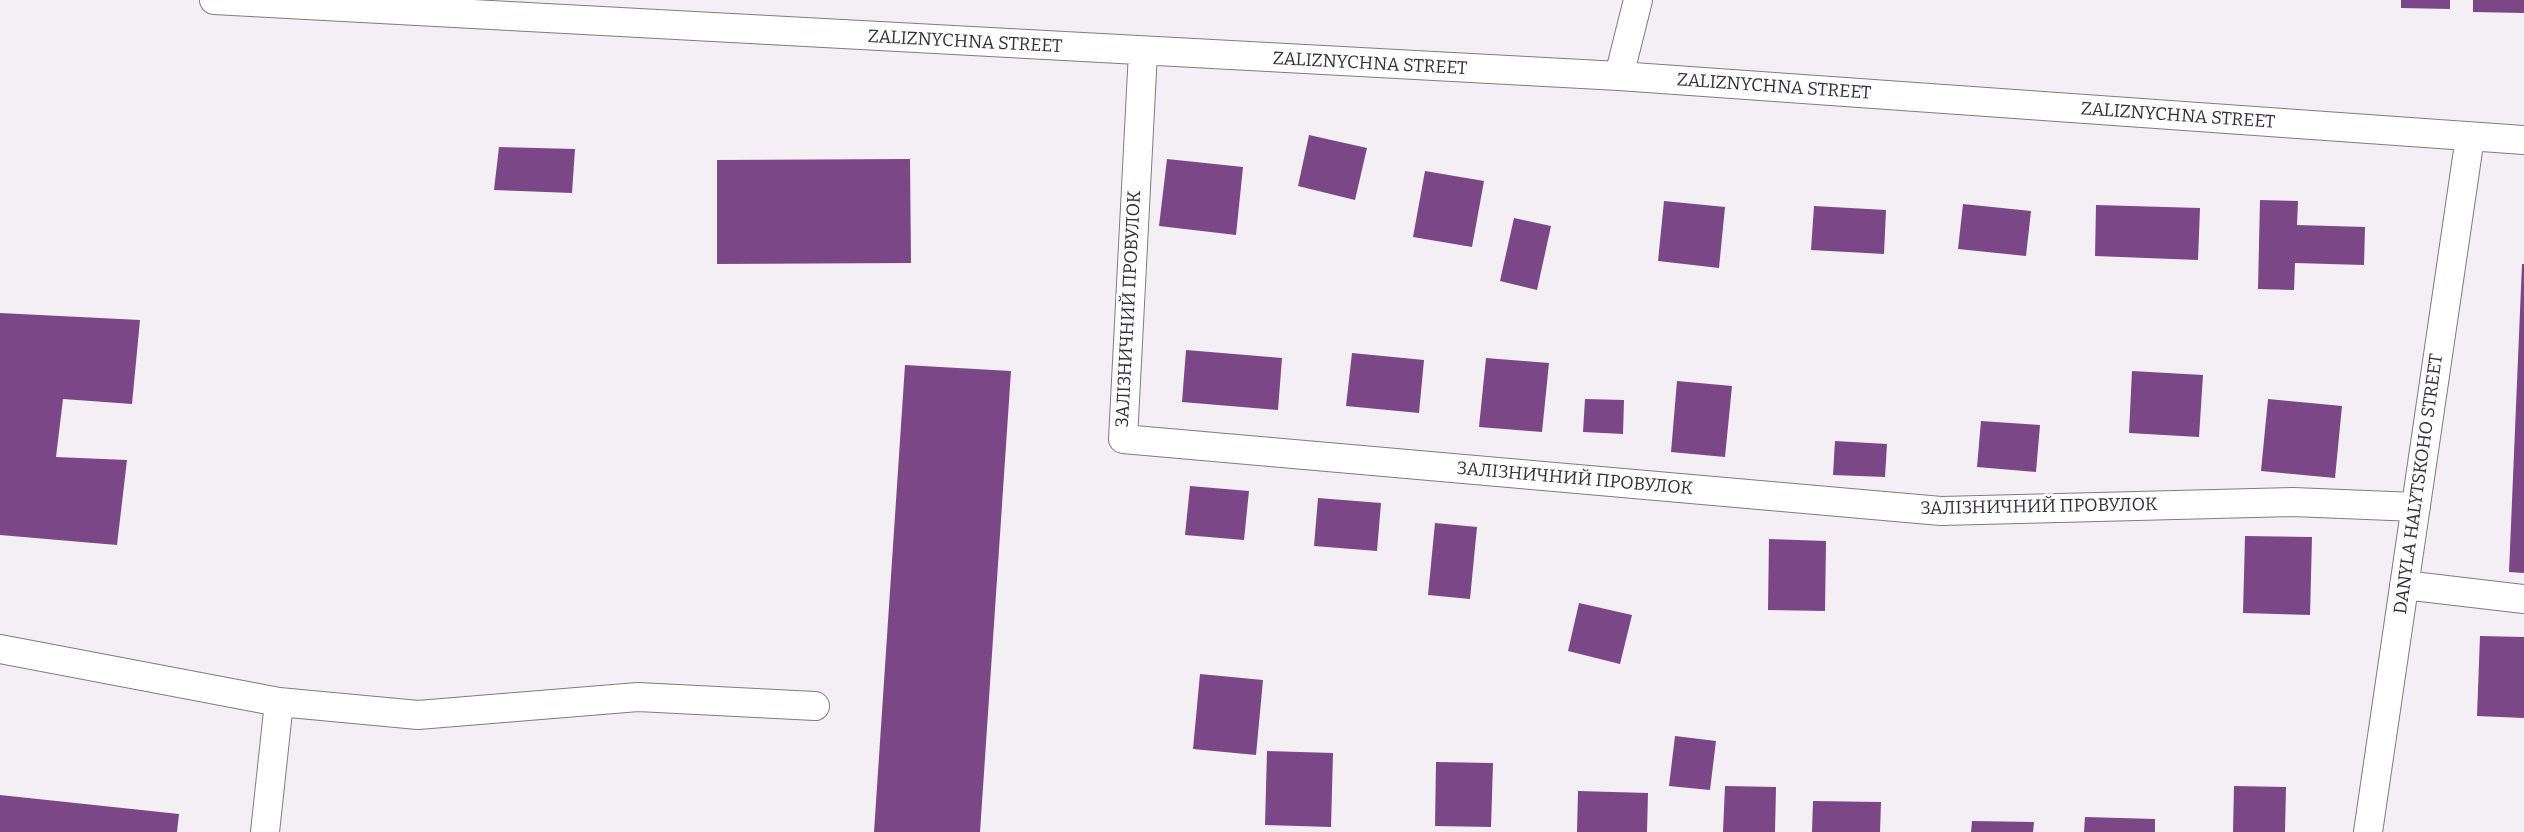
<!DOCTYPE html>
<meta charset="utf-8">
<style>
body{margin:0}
canvas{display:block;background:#f4eef5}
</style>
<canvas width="2524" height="832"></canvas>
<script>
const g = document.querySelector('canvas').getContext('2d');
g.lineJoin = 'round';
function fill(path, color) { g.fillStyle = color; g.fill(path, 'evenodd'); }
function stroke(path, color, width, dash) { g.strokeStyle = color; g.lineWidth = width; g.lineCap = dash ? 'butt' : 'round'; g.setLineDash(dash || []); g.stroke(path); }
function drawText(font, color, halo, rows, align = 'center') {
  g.font = font + ' Bitter,serif'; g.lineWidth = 5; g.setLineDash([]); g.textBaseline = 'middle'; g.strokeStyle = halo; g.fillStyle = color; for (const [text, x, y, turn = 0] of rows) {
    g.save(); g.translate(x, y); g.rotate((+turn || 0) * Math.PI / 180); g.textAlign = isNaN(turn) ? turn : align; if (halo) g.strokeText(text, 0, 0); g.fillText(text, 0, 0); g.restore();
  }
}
const building = new Path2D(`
 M 2401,0 L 2450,0 L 2450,9 L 2401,8 Z
 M 2473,0 L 2524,0 L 2524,13 L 2473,12 Z
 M 1309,135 L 1367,148 L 1355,200 L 1298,186 Z
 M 499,147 L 575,149 L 572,193 L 494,190 Z
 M 910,159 L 911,263 L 717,264 L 717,160 Z
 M 1167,159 L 1243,167 L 1236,235 L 1159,226 Z
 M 1425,171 L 1484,181 L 1472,247 L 1413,237 Z
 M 2260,200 L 2298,201 L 2297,225 L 2365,227 L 2364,265 L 2295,263 L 2294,290 L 2258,289 Z
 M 1664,201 L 1725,207 L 1719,268 L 1658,261 Z
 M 1963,204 L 2031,211 L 2026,256 L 1958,249 Z
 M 2096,205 L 2200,208 L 2198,260 L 2095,256 Z
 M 1814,206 L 1886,210 L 1884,254 L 1811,250 Z
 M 1514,218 L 1551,226 L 1537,290 L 1500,281 Z
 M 2522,264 L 2524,264 L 2524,573 L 2509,572 Z
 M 0,313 L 140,320 L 132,404 L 63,399 L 56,457 L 127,460 L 117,545 L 0,535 Z
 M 1186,350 L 1282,358 L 1278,410 L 1182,402 Z
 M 1352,353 L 1424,360 L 1419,413 L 1346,406 Z
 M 1486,358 L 1549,363 L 1542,432 L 1479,427 Z
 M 905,365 L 1011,371 L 980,832 L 874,832 Z
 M 2132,371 L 2203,375 L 2199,437 L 2129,433 Z
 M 1677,381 L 1732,386 L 1725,457 L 1671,452 Z
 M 1585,399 L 1624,400 L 1623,434 L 1583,432 Z
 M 2268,399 L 2342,406 L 2335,478 L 2261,471 Z
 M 1981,421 L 2040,425 L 2036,472 L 1977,467 Z
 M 1835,441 L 1887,444 L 1885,477 L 1833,475 Z
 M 1190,486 L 1249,491 L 1244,540 L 1185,535 Z
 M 1318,498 L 1381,503 L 1377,551 L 1314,546 Z
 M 1435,523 L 1477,527 L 1470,599 L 1428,595 Z
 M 2245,536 L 2312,537 L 2310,615 L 2243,613 Z
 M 1769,539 L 1826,541 L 1825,611 L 1768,610 Z
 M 1579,603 L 1632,615 L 1620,664 L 1568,651 Z
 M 2480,636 L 2524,637 L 2524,718 L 2477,716 Z
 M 1200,674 L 1263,680 L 1256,755 L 1193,749 Z
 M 1675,736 L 1716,741 L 1710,790 L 1669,786 Z
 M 1267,751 L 1333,753 L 1331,827 L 1265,825 Z
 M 1436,762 L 1493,763 L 1491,827 L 1435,826 Z
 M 1725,786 L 1776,787 L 1775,832 L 1723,832 Z
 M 2234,786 L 2286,787 L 2285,832 L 2233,832 Z
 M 1578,791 L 1648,793 L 1647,832 L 1577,832 Z
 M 0,795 L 179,814 L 177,832 L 0,832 Z
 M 1813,801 L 1881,802 L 1880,832 L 1812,832 Z
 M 2085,817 L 2155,819 L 2155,832 L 2084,832 Z
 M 1972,821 L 2034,822 L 2033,832 L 1971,832 Z`);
const minor = new Path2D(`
 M 214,0 L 1619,76 L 2524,140
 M 1143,52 L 1123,439 L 1941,511 L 2293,502 L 2416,507
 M 1619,76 L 1638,0
 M 2404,585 L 2524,599
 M 0,649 L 279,702 L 418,715 L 638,697 L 815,706
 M 265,832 L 279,702
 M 2368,832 L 2470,137`);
const streetNames = [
 ["ZALIZNYCHNA STREET",965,42,3],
 ["ZALIZNYCHNA STREET",1370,64,3],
 ["ZALIZNYCHNA STREET",1774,87,4],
 ["ZALIZNYCHNA STREET",2178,116,4],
 ["ЗАЛІЗНИЧНИЙ ПРОВУЛОК",1129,309,-87],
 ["ЗАЛІЗНИЧНИЙ ПРОВУЛОК",1575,479,5],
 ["DANYLA HALYTSKOHO STREET",2419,484,-82],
 ["ЗАЛІЗНИЧНИЙ ПРОВУЛОК",2039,507,-1]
];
fill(building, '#7c4787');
stroke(minor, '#807b81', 30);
stroke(minor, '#fff', 28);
drawText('18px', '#343235', '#fefdff', streetNames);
</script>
